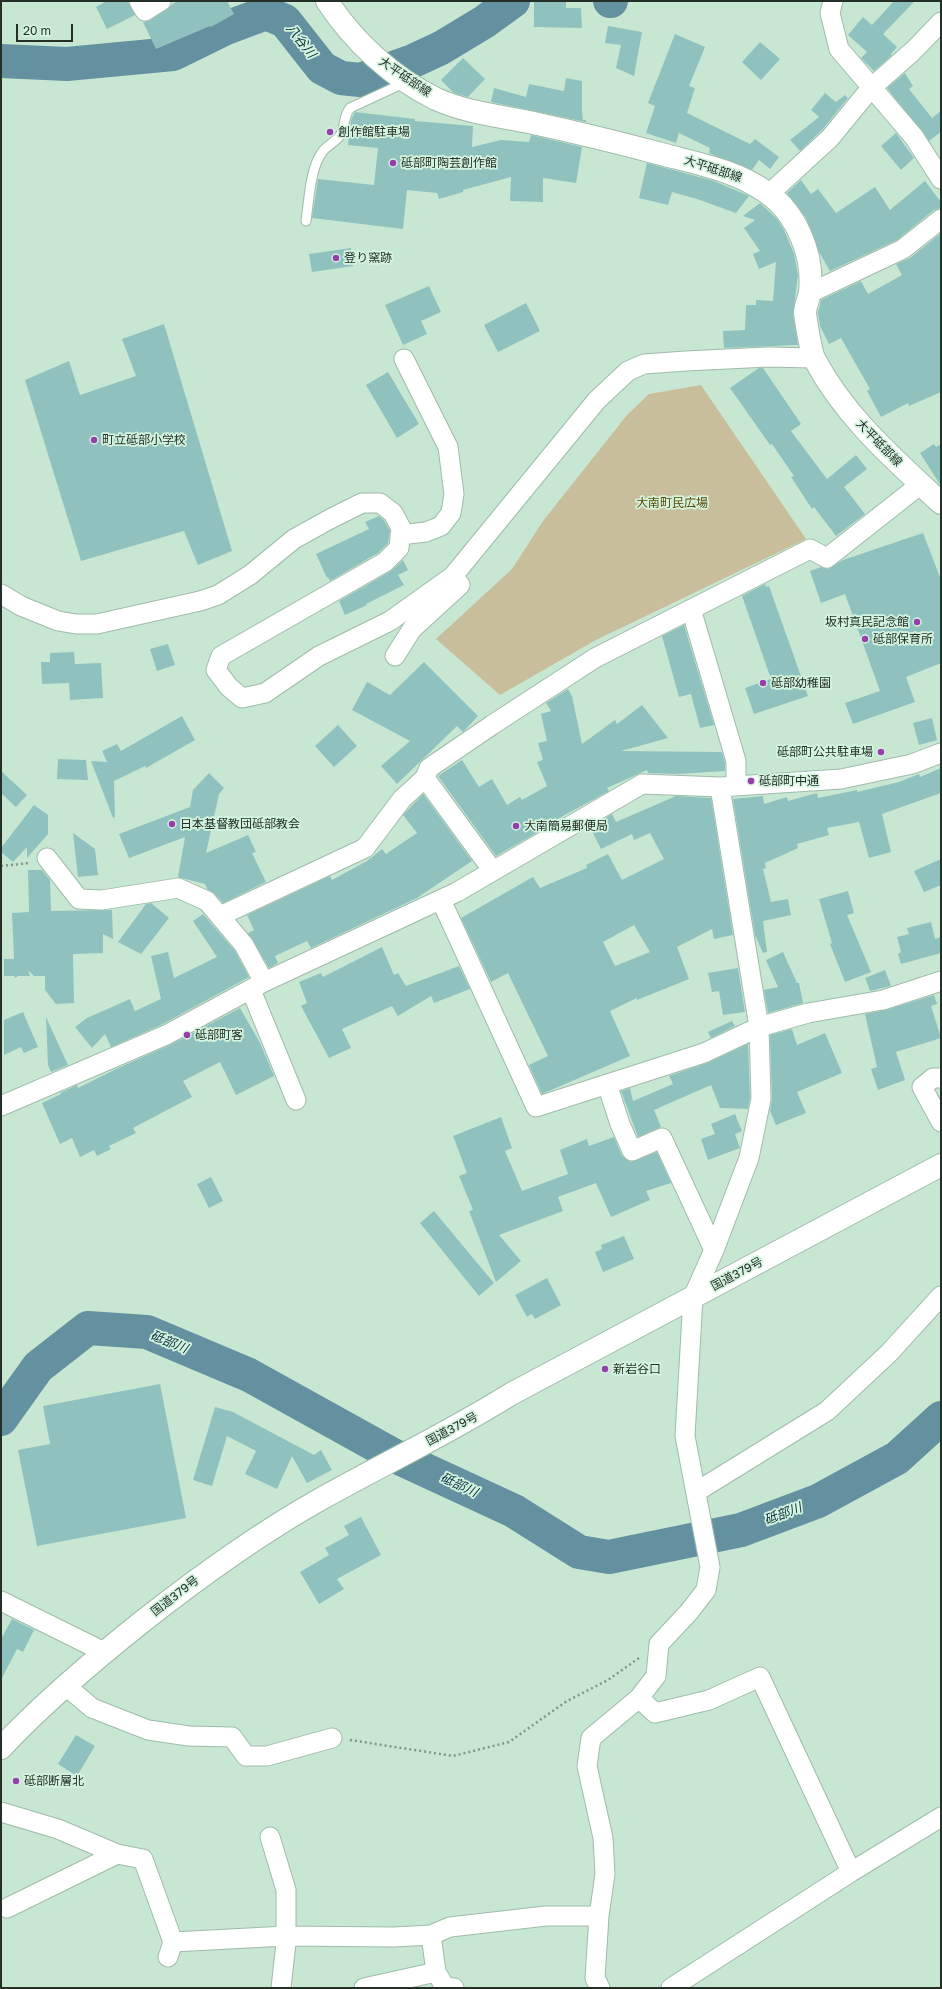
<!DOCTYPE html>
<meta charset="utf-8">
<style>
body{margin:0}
#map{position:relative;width:942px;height:1989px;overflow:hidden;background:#c8e7d3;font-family:"Golos Text",sans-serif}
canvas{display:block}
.frame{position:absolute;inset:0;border:2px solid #232f27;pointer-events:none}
.scale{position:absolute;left:16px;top:24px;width:57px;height:18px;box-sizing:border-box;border:2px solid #232f27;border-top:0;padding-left:5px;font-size:12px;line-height:14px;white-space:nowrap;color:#232f27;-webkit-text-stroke:3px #d5f4e0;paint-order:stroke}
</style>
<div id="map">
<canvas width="942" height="1989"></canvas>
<div class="frame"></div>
<div class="scale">20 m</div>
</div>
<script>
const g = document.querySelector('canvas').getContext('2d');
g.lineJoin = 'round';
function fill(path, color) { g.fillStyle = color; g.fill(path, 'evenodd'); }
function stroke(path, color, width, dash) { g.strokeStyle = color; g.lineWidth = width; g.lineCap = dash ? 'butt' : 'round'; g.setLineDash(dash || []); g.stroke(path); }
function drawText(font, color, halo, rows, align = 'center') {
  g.font = font + ' "Golos Text","Noto Sans JP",sans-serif'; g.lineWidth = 3.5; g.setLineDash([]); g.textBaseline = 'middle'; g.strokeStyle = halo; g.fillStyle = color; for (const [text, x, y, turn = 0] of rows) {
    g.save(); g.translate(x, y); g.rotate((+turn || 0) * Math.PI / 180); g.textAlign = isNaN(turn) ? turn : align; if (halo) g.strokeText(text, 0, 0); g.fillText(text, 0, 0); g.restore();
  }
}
const green = new Path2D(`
 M 701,385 L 806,539 L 596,640 L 500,695 L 436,639 L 512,569 L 543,521 L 627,415 L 649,394 Z`);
const river = new Path2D(`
 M 610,1 L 611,1
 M 1,61 L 67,64 L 173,54 L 226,28 L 266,13 L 285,21 L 322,68 L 341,78 L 360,80 L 413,61 L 441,48 L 484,22 L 513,1
 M 1,1419 L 38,1367 L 88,1328 L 147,1332 L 249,1375 L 395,1456 L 514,1511 L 579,1552 L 609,1557 L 741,1530 L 818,1501 L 897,1458 L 941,1418`);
const building = new Path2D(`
 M 107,1 L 128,1 L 135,15 L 107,29 L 96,7 Z
 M 177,1 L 227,1 L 234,14 L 211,27 L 210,26 L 156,49 L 143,22 L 151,20 Z
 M 534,1 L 566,1 L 566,8 L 581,8 L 582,28 L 534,27 Z
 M 894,1 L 915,1 L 883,34 L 897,47 L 891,54 L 892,55 L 874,71 L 861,58 L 867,52 L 848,35 L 863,17 L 872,25 Z
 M 608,26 L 642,32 L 634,76 L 616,68 L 621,45 L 605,43 Z
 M 675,34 L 705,47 L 689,86 L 695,88 L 687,113 L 750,144 L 755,139 L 779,157 L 770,169 L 759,160 L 752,170 L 709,153 L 710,148 L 679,133 L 676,143 L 646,133 L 655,106 L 648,103 Z
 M 760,42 L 780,59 L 761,80 L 742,62 Z
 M 463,58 L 485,79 L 468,97 L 454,93 L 441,80 Z
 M 905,73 L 913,86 L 909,89 L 932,118 L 941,111 L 941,132 L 929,141 L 887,88 Z
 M 566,78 L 582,81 L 582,110 L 583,120 L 586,120 L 586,122 L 491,102 L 494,88 L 526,97 L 529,84 L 564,91 Z
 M 825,93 L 836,102 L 845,95 L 848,98 L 822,130 L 800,151 L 790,140 L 819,117 L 811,110 Z
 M 355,112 L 415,119 L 415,121 L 473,126 L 472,147 L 501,140 L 529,142 L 531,135 L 582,147 L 576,183 L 543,178 L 543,202 L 510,201 L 511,177 L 463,190 L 463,192 L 439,199 L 437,193 L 407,190 L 403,229 L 312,218 L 318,179 L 374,185 L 378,148 L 348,145 L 351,120 Z
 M 896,133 L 914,158 L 901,170 L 881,146 Z
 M 647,163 L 714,181 L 749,196 L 736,213 L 697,199 L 672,192 L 668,205 L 639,198 Z
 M 801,180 L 811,194 L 818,189 L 836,213 L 875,187 L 890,210 L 925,181 L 941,202 L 941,208 L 934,210 L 897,240 L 830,271 L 819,252 L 806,218 L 787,193 Z
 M 760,203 L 777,219 L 784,230 L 794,254 L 798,275 L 793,315 L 798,345 L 724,348 L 723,331 L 745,330 L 746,305 L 756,305 L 756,300 L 773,301 L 776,262 L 759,269 L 753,254 L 760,251 L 744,228 L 755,220 L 743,216 Z
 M 941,233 L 941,392 L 909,406 L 908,403 L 881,417 L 867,391 L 870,389 L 841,338 L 829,344 L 820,326 L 818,313 L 821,300 L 861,281 L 868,294 L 902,275 L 896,264 L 910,258 Z
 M 351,248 L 353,266 L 312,272 L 309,254 Z
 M 429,286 L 441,312 L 421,321 L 427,334 L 403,345 L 385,305 Z
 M 526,303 L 540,331 L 498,352 L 484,325 Z
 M 164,324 L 232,551 L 198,565 L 184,531 L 81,561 L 25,380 L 69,361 L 80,395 L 136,376 L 122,339 Z
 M 759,368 L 763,368 L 801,424 L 791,431 L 827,479 L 856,455 L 867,469 L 844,487 L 865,514 L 836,536 L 814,507 L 812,509 L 791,477 L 794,476 L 772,444 L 770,445 L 730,388 Z
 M 388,372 L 419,424 L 397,438 L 366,385 Z
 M 934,444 L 936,447 L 941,444 L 941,486 L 920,453 Z
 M 379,516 L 384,520 L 390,531 L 388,543 L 378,553 L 330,581 L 328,577 L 327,578 L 316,554 L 369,529 L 365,522 Z
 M 923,533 L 941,580 L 941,663 L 906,677 L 915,702 L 853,724 L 845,703 L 880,691 L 845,594 L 821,603 L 810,571 L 821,567 L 828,569 L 843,560 Z
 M 403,560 L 408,570 L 398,575 L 404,585 L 366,604 L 367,605 L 345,615 L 339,601 L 391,571 Z
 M 765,584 L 766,587 L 769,586 L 808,696 L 754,714 L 745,688 L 771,679 L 742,596 Z
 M 684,625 L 714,725 L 700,728 L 691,694 L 679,697 L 662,636 Z
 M 168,644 L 175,665 L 157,671 L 150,649 Z
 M 74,652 L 75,664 L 101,663 L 103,698 L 70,700 L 69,683 L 42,684 L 41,662 L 50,662 L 50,653 Z
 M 424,662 L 478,716 L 463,732 L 457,726 L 397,784 L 381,766 L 410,741 L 352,710 L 367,682 L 390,695 Z
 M 568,689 L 572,696 L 582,744 L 615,720 L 617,724 L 642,705 L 668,738 L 621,751 L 722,752 L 725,763 L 725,771 L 678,774 L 648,773 L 647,770 L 607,788 L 609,791 L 539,829 L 540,831 L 496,856 L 438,776 L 462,760 L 479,787 L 492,779 L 507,805 L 520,797 L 522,800 L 547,786 L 537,762 L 543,760 L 538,743 L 547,741 L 541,714 L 551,711 L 546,703 Z
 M 182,716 L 195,740 L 146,768 L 145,766 L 114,781 L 115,817 L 113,818 L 91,761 L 107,762 L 102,751 L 117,744 L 121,751 Z
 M 932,718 L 937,740 L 919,745 L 913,723 Z
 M 338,725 L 357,746 L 334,767 L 315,746 Z
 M 58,759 L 86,760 L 88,780 L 57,779 Z
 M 941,768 L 941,793 L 882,814 L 891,852 L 869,858 L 859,822 L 827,828 L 829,835 L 797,844 L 798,848 L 765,863 L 766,868 L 763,869 L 771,902 L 788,899 L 791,915 L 763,921 L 767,952 L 763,953 L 755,935 L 733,799 L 763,796 L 764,804 L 787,797 L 788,801 L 817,793 L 818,798 L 857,790 L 857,792 L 899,782 L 919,774 L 920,777 Z
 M 1,771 L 27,795 L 16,807 L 1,793 Z
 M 209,773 L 224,788 L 219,794 L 206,853 L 248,835 L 256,852 L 252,853 L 266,882 L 223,903 L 215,894 L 207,889 L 205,884 L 178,877 L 185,837 L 129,858 L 119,834 L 190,807 L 193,790 Z
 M 423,794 L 472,861 L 417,898 L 311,948 L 307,941 L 275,956 L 278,963 L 269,968 L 248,933 L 254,930 L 247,915 L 330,876 L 332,880 L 367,861 L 382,849 L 386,854 L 417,833 L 403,815 Z
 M 676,796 L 711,798 L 733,935 L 714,939 L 712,929 L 677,947 L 689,979 L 637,1000 L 637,998 L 610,1011 L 630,1056 L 542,1094 L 529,1065 L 548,1056 L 508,973 L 491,982 L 461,918 L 533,877 L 540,888 L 587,868 L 586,865 L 608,854 L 622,880 L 664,859 L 650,833 L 634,840 L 632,834 L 601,849 L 590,827 L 612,814 L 616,822 ZM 634,925 L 650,952 L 615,966 L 603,942 Z
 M 34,805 L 48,815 L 48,834 L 27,858 L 27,847 L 13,862 L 1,852 L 1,848 Z
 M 73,833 L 95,849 L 98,875 L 78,877 Z
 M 941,859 L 941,885 L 924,892 L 914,871 Z
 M 28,870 L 42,870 L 50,880 L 51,911 L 112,910 L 113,939 L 103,934 L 103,953 L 73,954 L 74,1003 L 56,1004 L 45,990 L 45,976 L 34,976 L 28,970 L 30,976 L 18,976 L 15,978 L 14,976 L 4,976 L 4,959 L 14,959 L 12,913 L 29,912 Z
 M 848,891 L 854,913 L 847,915 L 871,972 L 845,982 L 830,944 L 832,943 L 819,899 Z
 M 151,903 L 169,918 L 141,954 L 118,942 L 146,904 Z
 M 203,914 L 235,951 L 249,977 L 161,1025 L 111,1047 L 105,1034 L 92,1048 L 75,1027 L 87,1018 L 130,999 L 135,1011 L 161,999 L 151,956 L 168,952 L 174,978 L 217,957 L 193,921 Z
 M 931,922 L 935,939 L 941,937 L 941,953 L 901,964 L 898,954 L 901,952 L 897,937 L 909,934 L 907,928 Z
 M 382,947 L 394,975 L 398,973 L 406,986 L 459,966 L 470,989 L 434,1003 L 431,996 L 398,1016 L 392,1006 L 342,1029 L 351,1048 L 329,1058 L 301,1006 L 307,1003 L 299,982 L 321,973 L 323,977 Z
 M 783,952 L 797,983 L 799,983 L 803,1003 L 768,1013 L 764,990 L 778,987 L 766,960 Z
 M 738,968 L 745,1012 L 723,1015 L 719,991 L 712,992 L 708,973 Z
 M 885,970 L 891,986 L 870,991 L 865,978 Z
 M 934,995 L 937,1004 L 931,1006 L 941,1038 L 896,1052 L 905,1080 L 878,1090 L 871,1069 L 877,1067 L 865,1014 L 886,1010 Z
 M 240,1008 L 260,1043 L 274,1076 L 236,1095 L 220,1062 L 183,1081 L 192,1097 L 133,1128 L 136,1133 L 109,1146 L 111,1149 L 97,1156 L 94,1150 L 80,1157 L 72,1138 L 60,1144 L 42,1103 L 61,1094 L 60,1093 L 77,1085 L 78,1088 L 116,1069 L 170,1045 Z
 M 23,1012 L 38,1047 L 24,1053 L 21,1047 L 4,1055 L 4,1020 Z
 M 46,1017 L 68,1065 L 51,1072 L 48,1065 Z
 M 732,1021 L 735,1026 L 711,1038 L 708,1032 Z
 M 792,1029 L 797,1045 L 825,1033 L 842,1073 L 797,1092 L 806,1113 L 776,1125 L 770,1111 L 772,1099 L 770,1035 Z
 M 748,1044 L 750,1098 L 748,1109 L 720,1108 L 711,1085 L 654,1110 L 661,1127 L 638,1137 L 621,1091 L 630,1088 L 633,1101 L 673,1084 L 669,1076 L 707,1063 Z
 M 735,1114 L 742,1131 L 735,1134 L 740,1148 L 708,1160 L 701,1139 L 715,1134 L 711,1124 Z
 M 501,1117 L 512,1148 L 505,1151 L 522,1191 L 568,1174 L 560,1150 L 587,1139 L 589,1146 L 614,1137 L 622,1156 L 630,1162 L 657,1152 L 671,1183 L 646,1191 L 650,1200 L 611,1217 L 596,1183 L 558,1197 L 563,1211 L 499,1235 L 521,1261 L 496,1282 L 469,1211 L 473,1210 L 459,1176 L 467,1173 L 453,1136 Z
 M 211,1177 L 223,1201 L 209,1208 L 197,1184 Z
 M 434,1211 L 494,1283 L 479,1296 L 420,1223 Z
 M 624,1236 L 634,1259 L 603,1272 L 595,1252 L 602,1249 L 601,1245 Z
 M 547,1278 L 561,1305 L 535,1319 L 532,1314 L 527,1317 L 515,1295 Z
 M 160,1384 L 186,1518 L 37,1546 L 18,1450 L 50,1444 L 43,1406 Z
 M 215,1407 L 233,1412 L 314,1455 L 321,1450 L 332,1470 L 307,1483 L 292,1456 L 277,1489 L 245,1474 L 256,1451 L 227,1436 L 212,1486 L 193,1480 Z
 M 361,1517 L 381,1555 L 337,1579 L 344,1589 L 319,1604 L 300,1572 L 329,1555 L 325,1548 L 349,1535 L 344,1526 Z
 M 12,1619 L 34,1630 L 23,1652 L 17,1649 L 1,1680 L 1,1639 Z
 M 76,1735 L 95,1746 L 77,1776 L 58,1764 Z`);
const path = new Path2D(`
 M 1,866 L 29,863
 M 350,1740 L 453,1756 L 509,1742 L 567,1701 L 608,1680 L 639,1658`);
const service = new Path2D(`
 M 306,221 C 309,201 310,167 323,151 C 328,145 337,141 341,134 C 346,127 342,119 350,108 L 406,82`);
const minor = new Path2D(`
 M 139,1 L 145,11 L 161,1
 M 833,1 L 830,13 L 839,49 L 914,137 L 941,179
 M 769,194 L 830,138 L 871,88 L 913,51 L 941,22
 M 810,293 L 903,249 L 941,219
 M 400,535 L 426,532 L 441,526 L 451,513 L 454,494 L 448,447 L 404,359
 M 1,594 L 21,606 L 58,621 L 76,624 L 97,624 L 200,601 L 218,595 L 250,575 L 294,539 L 330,519 L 362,503 L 380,503 L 393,513 L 401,528 L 399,548 L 385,562 L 221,656 L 216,670 L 229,687 L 242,698 L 265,693 L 319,656 L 390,621 L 453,576 L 597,400 L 628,371 L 644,364 L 686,361 L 768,357 L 813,358
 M 691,609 L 736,761 L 736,786
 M 395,656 L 412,629 L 460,585 L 454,577
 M 425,778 L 493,871
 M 47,858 L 79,899 L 102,900 L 178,888 L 207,901 L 244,945 L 264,982
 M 441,900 L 536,1107 L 704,1053 L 759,1027 L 808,1013 L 883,1000 L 941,981
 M 220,916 L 365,848 L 402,799 L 425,778 L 429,768 L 492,725 L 595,658 L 810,549 L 827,558 L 921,484
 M 251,990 L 296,1100
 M 941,1078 L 933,1078 L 922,1087 L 941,1122
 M 607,1084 L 620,1124 L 632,1151 L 662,1138 L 714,1250
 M 1,1106 L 166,1035 L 264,982 L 457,892 L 642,784 L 720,787 L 841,779 L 912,764 L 941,753
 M 696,1492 L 827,1411 L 889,1353 L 941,1296
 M 1,1601 L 104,1652
 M 66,1686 L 92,1708 L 148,1730 L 189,1736 L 232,1737 L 246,1756 L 267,1756 L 332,1738
 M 639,1698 L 655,1713 L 709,1700 L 760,1677 L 851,1872
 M 1,1812 L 58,1829 L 117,1854 L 143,1859 L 173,1942 L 168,1957
 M 270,1837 L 286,1890 L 286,1943 L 281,1988
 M 7,1908 L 117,1854
 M 431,1935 L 436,1972 L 445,1987 L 454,1988
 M 173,1942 L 286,1936 L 394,1937 L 431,1935 L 450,1927 L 546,1916 L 599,1916
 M 364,1988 L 436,1972
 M 600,1988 L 595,1978 L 599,1916 L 605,1874 L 603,1838 L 587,1766 L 591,1738 L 639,1698 L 656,1676 L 659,1644 L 689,1612 L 706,1590 L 710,1567 L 685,1436 L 693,1297 L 714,1250 L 749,1158 L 761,1099 L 759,1027 L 720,787
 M 671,1988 L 851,1872 L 941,1817`);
const primary = new Path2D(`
 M 327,1 C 353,41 393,78 436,99 C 465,112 498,116 529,122 C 575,132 620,143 665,155 C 700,164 736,171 766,192 C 797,213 814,256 810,292 C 809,299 805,306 805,313 C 806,321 811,354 815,360 C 845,417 894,459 941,503`);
const trunk = new Path2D(`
 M 1,1748 C 44,1702 94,1660 143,1621 C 199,1577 257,1535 319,1500 C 383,1464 449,1433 511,1394 L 941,1165`);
const markers = [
 [330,132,4,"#963fac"],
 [393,163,4,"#963fac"],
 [336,258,4,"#963fac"],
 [94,440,4,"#963fac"],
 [917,622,4,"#963fac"],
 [865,639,4,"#963fac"],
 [763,683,4,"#963fac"],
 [881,752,4,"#963fac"],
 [751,781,4,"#963fac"],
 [172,824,4,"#963fac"],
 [516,826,4,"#963fac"],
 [187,1035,4,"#963fac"],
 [605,1369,4,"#963fac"],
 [16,1781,4,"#963fac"]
];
const streetNames = [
 ["大平砥部線",405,77,34],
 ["大平砥部線",713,169,18],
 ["大平砥部線",879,443,46],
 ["国道379号",737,1274,-28],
 ["国道379号",452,1429,-28],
 ["国道379号",175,1596,-38]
];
const poiNames = [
 ["創作館駐車場",338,132],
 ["砥部町陶芸創作館",401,163],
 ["登り窯跡",344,258],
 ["町立砥部小学校",102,440],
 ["坂村真民記念館",909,622,"right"],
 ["砥部保育所",873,639],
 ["砥部幼稚園",771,683],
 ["砥部町公共駐車場",873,752,"right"],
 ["砥部町中通",759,781],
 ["日本基督教団砥部教会",180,824],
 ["大南簡易郵便局",524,826],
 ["砥部町客",195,1035],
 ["新岩谷口",613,1369],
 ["砥部断層北",24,1781]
];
const parkNames = [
 ["大南町民広場",672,503]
];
const waterNames = [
 ["八谷川",301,41,52],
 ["砥部川",169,1342,22],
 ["砥部川",459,1485,25],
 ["砥部川",783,1514,-21]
];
fill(green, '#c8be9c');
stroke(river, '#6491a0', 34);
fill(building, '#8fc2be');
stroke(service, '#9ebca9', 11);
stroke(minor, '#9ebca9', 21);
stroke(primary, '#9ebca9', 24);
stroke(trunk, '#9ebca9', 24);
stroke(path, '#7f9687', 2.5, [2, 3]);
stroke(service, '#fff', 9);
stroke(minor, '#fff', 19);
stroke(primary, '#fff', 22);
stroke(trunk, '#fff', 22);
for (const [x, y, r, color] of markers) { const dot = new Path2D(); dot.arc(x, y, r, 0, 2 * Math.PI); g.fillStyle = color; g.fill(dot); stroke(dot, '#d5f4e0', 1.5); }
drawText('12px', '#232f27', '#d5f4e0', streetNames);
drawText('12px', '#232f27', '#d5f4e0', poiNames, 'left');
drawText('12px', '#594700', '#d5f4e0', parkNames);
drawText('italic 13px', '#06323f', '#d5f4e0', waterNames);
</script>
